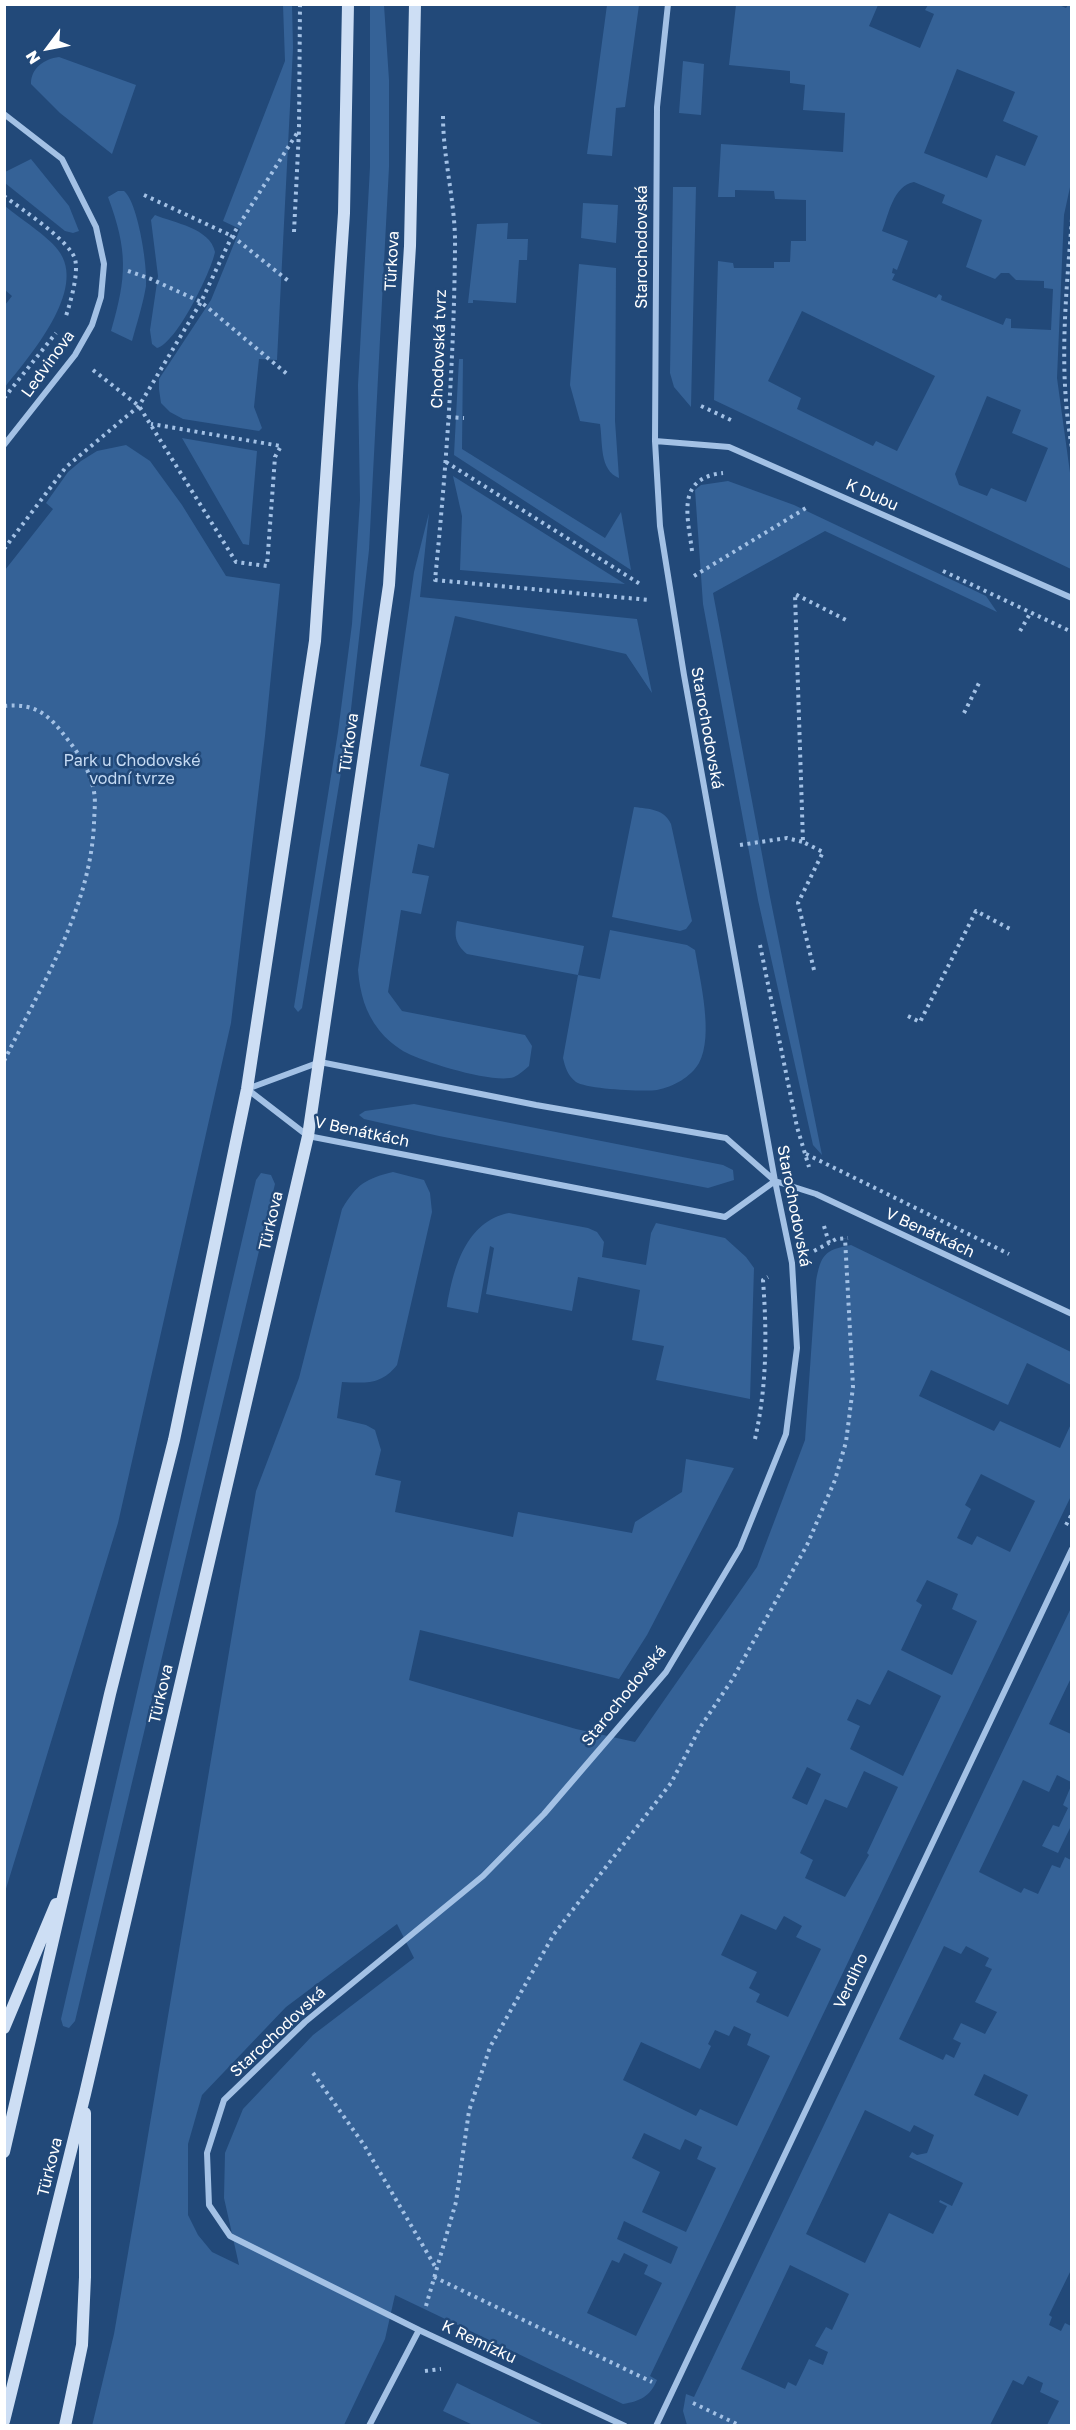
<!DOCTYPE html>
<meta charset="utf-8">
<style>
body{margin:0}
#map{position:relative;width:1076px;height:2430px;overflow:hidden;background:#224979;font-family:"Golos Text",sans-serif}
canvas{display:block}
.frame{position:absolute;inset:0;border:6px solid #fff;pointer-events:none}
.north{position:absolute;left:18px;top:18px;width:60px;height:60px;-webkit-text-stroke:4px #224979;paint-order:stroke;rotate:238deg;font-size:16px;font-weight:700;line-height:24px;text-align:center;color:#fff}
.north::after{content:'';display:block;margin:auto;width:21px;height:27px;background:#fff;clip-path:polygon(50% 0,100% 100%,50% 72%,0 100%)}
</style>
<div id="map">
<canvas width="1076" height="2430"></canvas>
<div class="frame"></div>
<div class="north">N</div>
</div>
<script>
const g = document.querySelector('canvas').getContext('2d');
g.lineJoin = 'round';
function fill(path, color) { g.fillStyle = color; g.fill(path, 'evenodd'); }
function stroke(path, color, width, dash) { g.strokeStyle = color; g.lineWidth = width; g.lineCap = dash ? 'butt' : 'round'; g.setLineDash(dash || []); g.stroke(path); }
function drawText(font, color, halo, rows, align = 'center') {
  g.font = font + ' "Golos Text",sans-serif'; g.lineWidth = 5; g.setLineDash([]); g.textBaseline = 'middle'; g.strokeStyle = halo; g.fillStyle = color; for (const [text, x, y, turn = 0] of rows) {
    g.save(); g.translate(x, y); g.rotate((+turn || 0) * Math.PI / 180); g.textAlign = isNaN(turn) ? turn : align; if (halo) g.strokeText(text, 0, 0); g.fillText(text, 0, 0); g.restore();
  }
}
const green = new Path2D(`
 M 1057,4 L 1066,8 L 1068,5 L 1072,5 L 1072,178 L 1064,215 L 1057,378 L 1071,480 L 1071,569 L 714,400 L 718,261 L 733,263 L 734,268 L 774,268 L 774,262 L 790,262 L 791,241 L 806,241 L 806,200 L 775,199 L 774,191 L 735,190 L 735,197 L 718,197 L 721,144 L 843,152 L 845,113 L 803,110 L 805,85 L 790,83 L 790,71 L 729,65 L 736,5 L 878,5 L 869,26 L 920,48 L 934,14 L 925,10 L 928,5 ZM 957,69 L 1015,92 L 1003,121 L 1038,136 L 1025,166 L 996,155 L 987,178 L 924,153 ZM 914,182 L 945,195 L 942,203 L 982,220 L 966,267 L 995,279 L 1001,273 L 1009,273 L 1016,280 L 1044,281 L 1044,288 L 1053,289 L 1051,330 L 1011,328 L 1011,319 L 1006,318 L 1003,325 L 941,300 L 942,296 L 939,294 L 936,298 L 892,280 L 895,274 L 892,273 L 893,268 L 897,270 L 908,241 L 882,231 C 889,214 893,186 914,182 ZM 802,311 L 935,376 L 897,451 L 876,441 L 873,446 L 797,409 L 801,398 L 768,381 ZM 987,396 L 1021,410 L 1012,433 L 1048,448 L 1026,502 L 991,488 L 987,496 L 959,485 L 955,474 Z
 M 283,5 L 292,5 L 293,48 L 277,360 L 259,359 L 254,407 L 262,428 L 259,431 L 183,419 L 170,412 L 161,403 L 159,389 L 159,379 L 211,300 L 240,229 L 223,221 L 285,61 Z
 M 370,5 L 384,5 L 389,80 L 389,167 L 369,550 L 350,718 L 302,1008 L 298,1012 L 294,1007 L 338,732 L 352,624 L 360,500 L 358,385 L 370,167 Z
 M 607,5 L 639,5 L 625,107 L 616,108 L 612,156 L 587,154 Z
 M 59,57 L 136,85 L 112,154 L 60,113 L 31,84 C 31,68 44,59 59,57 Z
 M 683,61 L 704,64 L 701,115 L 679,113 Z
 M 31,159 L 69,206 L 79,231 L 73,233 L 65,231 L 5,183 L 5,172 Z
 M 673,187 L 696,187 L 691,407 L 674,387 L 670,373 Z
 M 118,191 L 124,191 C 138,202 148,268 146,286 C 143,304 137,323 132,341 L 111,331 C 127,276 128,251 108,197 Z
 M 583,203 L 618,205 L 616,243 L 581,238 Z
 M 5,206 C 19,218 48,236 58,250 C 89,289 28,358 5,387 L 5,305 L 12,296 L 5,290 Z
 M 155,215 C 174,223 210,228 215,252 C 211,272 176,344 157,348 L 152,344 L 150,330 L 158,276 L 151,220 Z
 M 508,223 L 507,239 L 528,239 L 527,260 L 519,260 L 516,303 L 473,300 L 473,303 L 468,303 L 477,224 Z
 M 579,264 L 616,268 L 615,421 L 619,478 C 599,470 603,443 600,424 L 580,421 L 570,385 Z
 M 459,359 L 463,359 L 462,449 L 605,538 L 621,512 L 631,570 L 454,455 Z
 M 182,438 L 257,451 L 249,545 L 243,544 Z
 M 126,445 L 150,461 L 182,505 L 226,576 L 280,584 L 265,736 L 231,1023 L 118,1523 L 5,1892 L 5,570 L 53,509 L 46,503 L 68,472 L 81,461 L 97,451 Z
 M 453,476 L 625,584 L 460,570 L 462,516 Z
 M 728,481 L 794,505 L 986,596 L 997,612 L 825,531 L 713,593 L 770,897 L 822,1155 L 813,1145 L 758,900 L 703,604 L 695,490 L 701,485 Z
 M 429,513 L 420,597 L 637,619 L 652,693 L 626,654 L 455,616 L 420,766 L 449,774 L 434,848 L 418,844 L 412,873 L 429,876 L 421,914 L 401,910 L 388,992 L 402,1011 L 525,1035 L 532,1046 L 529,1066 C 524,1070 519,1075 514,1077 C 495,1084 426,1063 407,1053 C 398,1049 385,1038 379,1030 C 365,1012 360,993 358,970 L 414,572 Z
 M 634,807 C 650,809 664,809 671,824 L 692,921 L 686,929 L 680,931 L 612,917 Z
 M 457,921 L 584,946 L 578,975 L 600,979 L 610,930 L 687,945 L 695,950 C 700,981 714,1035 699,1063 C 691,1077 673,1087 657,1090 C 644,1092 586,1089 576,1082 C 568,1076 565,1067 563,1058 L 578,975 L 467,954 C 455,944 454,935 457,921 Z
 M 414,1104 L 723,1165 L 733,1170 L 734,1180 L 708,1188 L 439,1136 L 364,1119 L 359,1115 L 365,1111 Z
 M 393,1172 L 424,1180 L 430,1193 L 432,1212 L 397,1365 C 381,1385 367,1383 342,1382 L 337,1418 L 366,1425 L 375,1430 L 381,1450 L 375,1475 L 401,1481 L 395,1512 L 513,1537 L 518,1512 L 632,1533 L 635,1522 L 682,1492 L 686,1459 L 734,1468 L 647,1635 L 619,1679 L 420,1630 L 409,1680 L 576,1729 L 635,1742 L 757,1567 L 805,1440 L 816,1281 C 821,1255 824,1250 851,1245 L 1071,1352 L 1071,1385 L 1027,1363 L 1008,1405 L 931,1370 L 919,1396 L 994,1431 L 1000,1421 L 1060,1448 L 1071,1424 L 1071,1496 L 650,2376 L 657,2380 C 650,2397 640,2401 623,2404 L 395,2295 L 385,2339 L 344,2425 L 92,2426 L 114,2334 L 137,2201 L 256,1491 L 299,1378 L 342,1209 C 357,1184 365,1179 393,1172 ZM 981,1474 L 1035,1501 L 1010,1552 L 977,1536 L 972,1545 L 957,1538 L 971,1509 L 965,1505 ZM 927,1580 L 958,1594 L 952,1609 L 977,1621 L 952,1675 L 901,1650 L 922,1605 L 916,1601 ZM 888,1670 L 941,1696 L 903,1776 L 850,1749 L 860,1726 L 847,1720 L 857,1699 L 870,1705 ZM 807,1767 L 821,1774 L 807,1805 L 792,1798 ZM 864,1771 L 898,1787 L 867,1853 L 869,1855 L 845,1897 L 805,1878 L 813,1860 L 800,1853 L 825,1799 L 847,1808 ZM 741,1914 L 776,1930 L 784,1916 L 802,1926 L 796,1937 L 821,1949 L 788,2017 L 756,2002 L 760,1994 L 749,1988 L 757,1972 L 721,1955 ZM 397,1924 L 414,1958 L 313,2035 L 243,2109 L 225,2153 L 224,2198 L 239,2265 L 212,2252 L 198,2235 L 188,2215 L 188,2144 L 202,2095 L 286,2007 ZM 734,2026 L 751,2034 L 747,2045 L 770,2056 L 737,2126 L 700,2109 L 696,2116 L 623,2080 L 641,2042 L 700,2069 L 711,2046 L 708,2044 L 715,2030 L 729,2036 ZM 644,2133 L 680,2150 L 685,2139 L 702,2147 L 697,2159 L 716,2168 L 686,2232 L 642,2212 L 660,2172 L 632,2158 ZM 624,2221 L 678,2247 L 671,2264 L 617,2239 ZM 624,2253 L 648,2265 L 644,2274 L 662,2283 L 636,2336 L 587,2313 L 612,2260 L 619,2263 Z
 M 261,1173 L 271,1175 L 275,1184 L 75,2021 L 69,2028 L 63,2026 L 61,2019 L 256,1180 Z
 M 509,1213 L 588,1228 L 597,1232 L 604,1242 L 602,1257 L 646,1265 L 651,1233 L 656,1223 L 725,1238 L 746,1257 L 754,1268 L 750,1399 L 656,1380 L 664,1346 L 632,1340 L 640,1290 L 578,1277 L 572,1311 L 486,1294 L 494,1248 L 490,1246 L 478,1313 L 447,1307 C 453,1269 466,1221 509,1213 Z
 M 1071,1608 L 1071,1678 L 1049,1724 L 1071,1734 L 1071,1782 L 1057,1775 L 1049,1792 L 1023,1780 L 979,1872 L 1021,1893 L 1024,1888 L 1038,1894 L 1052,1865 L 1060,1868 L 1065,1857 L 1071,1860 L 1071,2270 L 1049,2315 L 1052,2317 L 1049,2325 L 1061,2331 L 1065,2323 L 1071,2326 L 1071,2425 L 1047,2425 L 1059,2401 L 1040,2392 L 1043,2383 L 1028,2376 L 1023,2385 L 1013,2380 L 990,2425 L 687,2425 L 683,2411 L 686,2394 L 694,2397 ZM 944,1946 L 961,1954 L 966,1946 L 989,1958 L 985,1966 L 992,1969 L 975,2002 L 997,2012 L 985,2034 L 961,2023 L 953,2039 L 961,2043 L 954,2058 L 946,2054 L 943,2060 L 899,2039 ZM 984,2074 L 1028,2095 L 1018,2116 L 974,2095 ZM 865,2110 L 910,2132 L 914,2125 L 934,2135 L 927,2153 L 917,2155 L 912,2152 L 909,2157 L 963,2183 L 952,2206 L 940,2200 L 939,2202 L 947,2206 L 933,2234 L 889,2213 L 865,2263 L 806,2234 ZM 790,2265 L 849,2294 L 832,2330 L 826,2327 L 815,2346 L 828,2352 L 823,2365 L 809,2359 L 796,2386 L 788,2382 L 785,2389 L 741,2369 Z
 M 1071,1786 L 1071,1826 L 1058,1853 L 1042,1846 L 1053,1825 L 1059,1827 L 1068,1808 L 1063,1805 Z
 M 457,2383 L 544,2425 L 473,2425 L 443,2411 Z`);
const path = new Path2D(`
 M 443,116 C 443,160 456,204 455,248 C 454,359 446,470 435,580 L 649,600
 M 144,195 L 232,236 L 291,283
 M 4,196 C 21,209 69,240 75,259 C 79,274 70,304 65,319
 M 1072,219 C 1066,296 1058,371 1072,448
 M 294,232 L 299,130 L 300,4
 M 128,271 L 151,279 L 201,302 L 287,374
 M 93,370 L 139,406 L 236,562 L 267,566 L 275,457 L 281,446 L 151,424
 M 4,398 L 56,333
 M 701,406 L 733,421
 M 448,417 L 464,418
 M 446,462 L 640,584
 M 4,549 L 66,467 L 139,406 L 201,302 L 232,236 L 299,130
 M 692,551 C 688,517 675,478 723,473
 M 943,571 L 1072,632
 M 694,576 L 806,508
 M 1020,631 L 1031,612
 M 4,706 C 37,703 49,715 68,740 C 80,755 91,773 94,792 C 96,802 94,814 94,824 C 90,909 41,986 4,1061
 M 964,713 L 979,683
 M 740,845 L 787,838 L 803,842
 M 760,945 L 797,1127 L 809,1167
 M 814,970 L 798,903 L 823,852 L 803,842 L 795,594 L 848,621
 M 908,1016 L 920,1022 L 976,911 L 1012,930
 M 806,1154 L 1009,1254
 M 824,1226 L 829,1243 L 836,1239 L 848,1238
 M 814,1251 L 829,1243
 M 755,1439 C 767,1386 767,1334 763,1280 L 768,1277
 M 1066,1525 L 1072,1514
 M 313,2073 L 364,2145 L 436,2268
 M 434,2277 L 652,2382
 M 426,2306 L 456,2202 L 469,2111 L 490,2047 L 554,1934 L 671,1783 L 701,1726 L 732,1680 L 807,1545 L 835,1480 L 846,1442 L 853,1387 L 845,1238
 M 425,2371 L 441,2369
 M 693,2403 L 741,2426`);
const minor = new Path2D(`
 M 4,114 L 62,159 L 96,227 L 104,264 L 101,297 L 92,325 L 75,355 L 4,445
 M 655,441 L 729,447 L 1072,598
 M 247,1089 L 320,1062 L 536,1105 L 726,1138 L 775,1181 L 816,1194 L 1072,1314
 M 247,1089 L 308,1136 L 725,1217 L 775,1181
 M 369,2426 L 419,2330
 M 625,2426 L 419,2330 L 230,2236 L 209,2205 L 207,2153 L 224,2100 L 305,2022 L 483,1876 L 544,1814 L 666,1672 L 740,1548 L 786,1434 L 797,1348 L 792,1263 L 775,1181 L 684,675 L 660,526 L 655,441 L 657,107 L 668,4
 M 656,2426 L 1072,1549`);
const secondary = new Path2D(`
 M 4,2028 L 56,1904
 M 4,2152 L 110,1694 L 174,1440 L 247,1089 L 315,641 L 344,213 L 348,4
 M 4,2421 L 85,2094 L 308,1136 L 389,585 L 410,246 L 415,4
 M 65,2426 L 82,2345 L 85,2277 L 85,2113`);
const streetNames = [
 ["Starochodovská",642,247,-90],
 ["Türkova",392,261,-87],
 ["Chodovská tvrz",439,349,-88],
 ["Ledvinova",48,364,-54],
 ["K Dubu",872,495,24],
 ["Starochodovská",707,728,80],
 ["Türkova",349,743,-82],
 ["V Benátkách",362,1132,12],
 ["Starochodovská",794,1206,79],
 ["Türkova",271,1221,-77],
 ["V Benátkách",930,1233,25],
 ["Türkova",161,1694,-77],
 ["Starochodovská",624,1696,-51],
 ["Verdiho",851,1981,-65],
 ["Starochodovská",278,2032,-43],
 ["Türkova",50,2167,-76],
 ["K Remízku",479,2342,25]
];
const parkNames = [
 ["Park u Chodovské",132,761],
 ["vodní tvrze",132,779]
];
fill(green, '#356297');
stroke(path, '#a3c1e5', 4, [3, 4.5]);
stroke(minor, '#a3c1e5', 6);
stroke(secondary, '#cddef4', 12);
drawText('16px', '#fff', '#224979', streetNames);
drawText('16px', '#c6dbf4', '#224979', parkNames);
</script>
